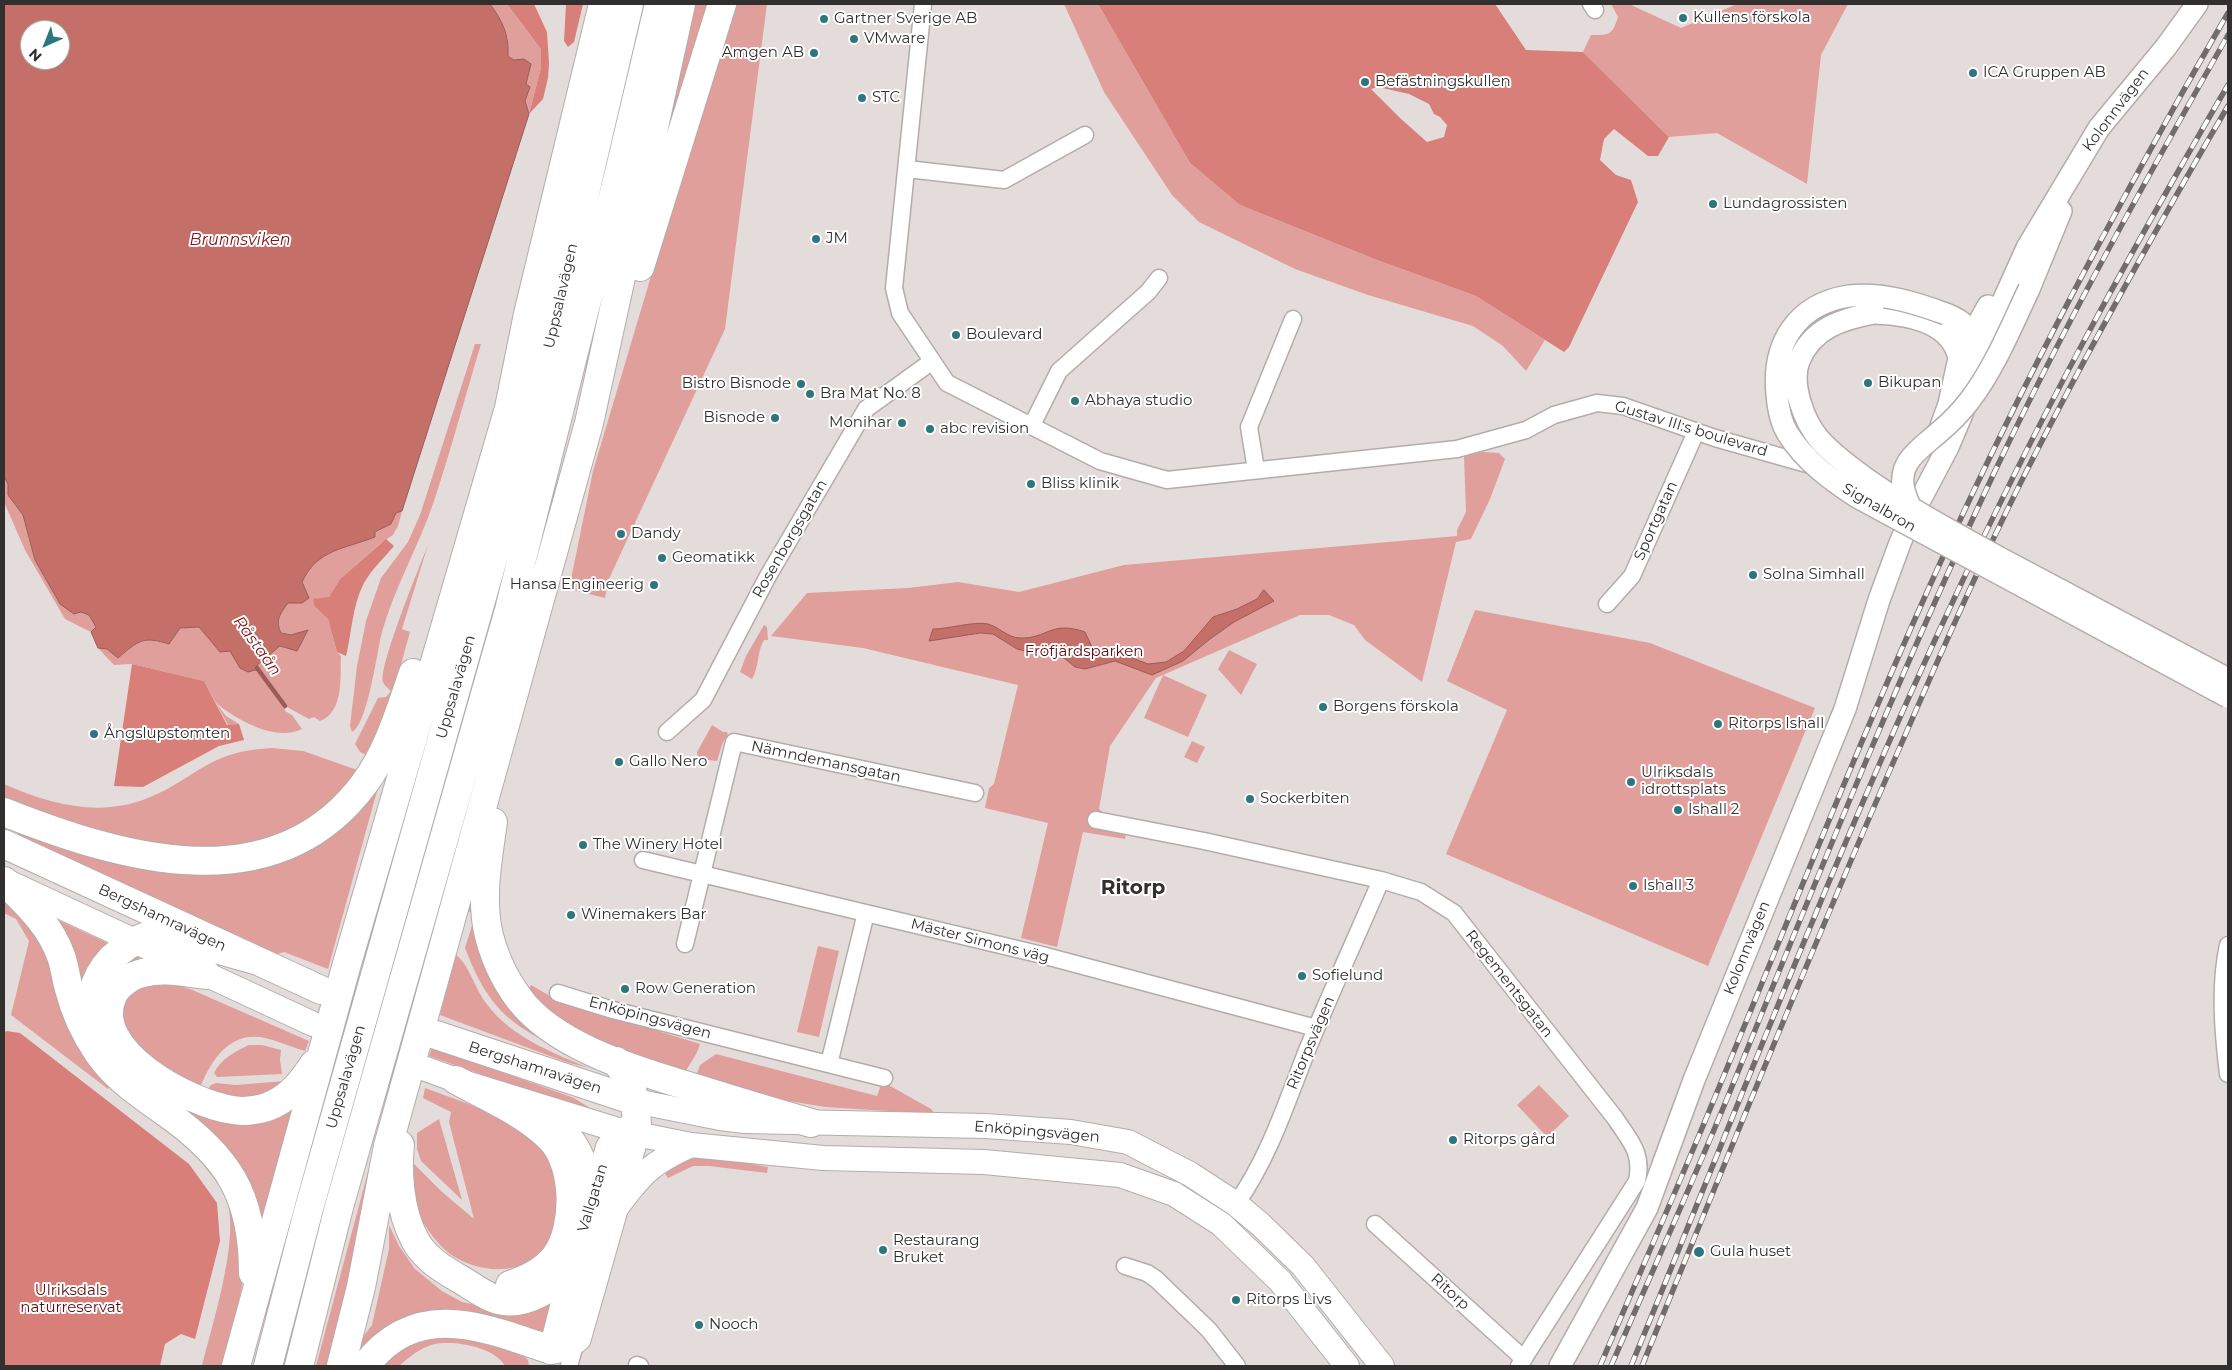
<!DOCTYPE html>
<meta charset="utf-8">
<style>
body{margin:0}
#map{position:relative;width:2232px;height:1370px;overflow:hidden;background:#e4dcdb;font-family:Montserrat,sans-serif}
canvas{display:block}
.frame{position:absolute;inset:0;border:5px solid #322f2f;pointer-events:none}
.north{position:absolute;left:20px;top:20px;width:50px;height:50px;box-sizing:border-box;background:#fff;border:1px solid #adacac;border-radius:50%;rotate:224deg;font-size:14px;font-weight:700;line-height:20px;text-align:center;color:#322f2f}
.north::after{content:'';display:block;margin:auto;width:18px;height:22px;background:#2d767d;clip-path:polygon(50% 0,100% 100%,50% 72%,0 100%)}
</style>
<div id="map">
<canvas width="2232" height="1370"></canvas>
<div class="frame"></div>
<div class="north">N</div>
</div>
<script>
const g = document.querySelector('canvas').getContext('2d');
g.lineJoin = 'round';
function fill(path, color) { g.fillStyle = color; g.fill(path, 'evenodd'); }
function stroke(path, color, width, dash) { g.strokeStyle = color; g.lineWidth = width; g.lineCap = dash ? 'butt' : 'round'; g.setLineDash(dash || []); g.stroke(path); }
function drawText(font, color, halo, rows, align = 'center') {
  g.font = font + ' Montserrat,sans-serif'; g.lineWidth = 4; g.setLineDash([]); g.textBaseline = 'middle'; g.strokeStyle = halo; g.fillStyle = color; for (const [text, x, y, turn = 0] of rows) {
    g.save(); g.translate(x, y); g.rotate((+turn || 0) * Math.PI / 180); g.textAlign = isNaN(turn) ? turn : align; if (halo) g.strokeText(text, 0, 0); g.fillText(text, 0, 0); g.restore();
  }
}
const green = new Path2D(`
 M 490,4 L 507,4 L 541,49 L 541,68 L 529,114 L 525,101 L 530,88 L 526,85 L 528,72 L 508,55 C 510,32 502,23 490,4 Z
 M 694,4 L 708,4 L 655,179 Z
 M 732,4 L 767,4 L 725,329 L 608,581 L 605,598 L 569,589 L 593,471 Z
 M 1064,4 L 1098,4 L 1190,163 L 1240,205 L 1377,260 L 1476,296 L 1545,340 L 1526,371 L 1503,346 L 1473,326 L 1368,295 L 1295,269 L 1199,222 L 1172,195 L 1104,92 Z
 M 1611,4 L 1629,4 L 1681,28 L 1737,4 L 1848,4 L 1821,55 L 1807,184 L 1717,133 L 1669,137 L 1583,52 L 1591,35 C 1609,35 1612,36 1618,17 Z
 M 475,344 L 481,344 C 465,397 451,450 434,501 C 419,546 395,586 382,632 C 377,651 368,724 352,732 L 350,726 L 357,666 L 366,621 L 381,578 L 408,542 L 420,515 Z
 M 1482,452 L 1499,453 L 1505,459 L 1490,499 L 1471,539 L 1456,542 L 1422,682 L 1365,640 L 1354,625 L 1329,615 L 1300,615 L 1156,678 L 1110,746 L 1099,809 L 1126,833 L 1125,839 L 1083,832 L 1057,947 L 1021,938 L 1048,823 L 985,808 L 989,788 L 994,784 L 1018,685 L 863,648 L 771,636 L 807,593 L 908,588 L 958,582 L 1019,592 L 1124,565 L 1457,536 L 1457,530 L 1466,512 L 1464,456 Z
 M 4,476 L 8,484 L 8,495 L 23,515 L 35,560 L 60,604 L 89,614 L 96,627 L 91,632 L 65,619 L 25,550 L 4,502 Z
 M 402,511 L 398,526 L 393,535 L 381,543 L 340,579 L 329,597 L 315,607 L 328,619 L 337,652 L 341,656 C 340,677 344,712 320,721 L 314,717 L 309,719 L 287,707 L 284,703 L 285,711 L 292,715 L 302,729 C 275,742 237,720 216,703 L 226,716 L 239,724 L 228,725 L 204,681 L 132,664 L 114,665 L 98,648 L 107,649 L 118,658 C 139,640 143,636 169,644 L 180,628 L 199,627 L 220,652 L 230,651 L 255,670 L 260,672 L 257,665 L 280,646 L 297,650 L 308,631 L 291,635 L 281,633 C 275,619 280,614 288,603 L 302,603 C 302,597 301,590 302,583 C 306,553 352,546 375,537 L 375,533 L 391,524 L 396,513 Z
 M 428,545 L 402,629 L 410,632 C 398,674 389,718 366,755 L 360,752 L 355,744 L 378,698 L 386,697 L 391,691 C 389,689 384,685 383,682 C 378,668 420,565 428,545 Z
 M 1475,610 L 1650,643 L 1815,708 L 1708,966 L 1446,854 L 1507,710 L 1447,681 Z
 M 764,625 L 767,627 L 768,640 L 764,640 C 757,651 759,668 752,679 L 740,672 L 746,656 Z
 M 1229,650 L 1257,664 L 1241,695 L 1218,669 Z
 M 1163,675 L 1207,695 L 1188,737 L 1144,718 Z
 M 712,725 L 723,732 L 727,732 L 728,736 L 723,742 L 717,761 L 698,759 L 697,752 Z
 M 1192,741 L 1205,747 L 1197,763 L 1184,757 Z
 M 272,748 L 303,751 L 363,772 L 300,831 L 223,853 L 122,842 L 4,802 L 4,784 C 54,806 106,819 157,794 C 180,784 200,766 224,757 C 240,751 255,749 272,748 Z
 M 377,791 L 328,969 L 284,952 L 271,956 L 15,836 L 20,831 L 179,871 L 216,873 L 241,871 L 361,806 Z
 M 472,873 L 480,936 L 585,1059 C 549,1044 509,1028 487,993 C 478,980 471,963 465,948 L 475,916 L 466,909 Z
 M 4,895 L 22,906 L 111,1082 L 108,1089 L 11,1015 L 29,941 L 16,919 L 4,913 Z
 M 43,913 L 114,946 L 82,1004 Z
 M 818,946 L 839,951 L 819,1037 L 797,1032 Z
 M 129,953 L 148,962 L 99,1005 L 197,1109 L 299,1099 L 266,1238 L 194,1122 L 94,1008 Z
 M 456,955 C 468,963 476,990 486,1003 C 511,1037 551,1052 589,1068 L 566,1062 L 440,1015 Z
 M 168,982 L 190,989 L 309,1041 L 305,1051 C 292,1047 278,1041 265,1038 C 228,1030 210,1063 199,1090 L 175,1078 L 126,1039 L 119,1010 L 124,1000 L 143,985 Z
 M 531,985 L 557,1000 L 700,1044 C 697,1057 687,1065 683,1078 L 621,1053 L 552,1015 L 527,991 Z
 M 249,1045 L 262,1045 L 281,1050 L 280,1060 L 282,1074 L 217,1077 L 214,1073 C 221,1059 234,1052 249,1045 Z
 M 432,1047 L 574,1098 L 593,1110 L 598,1115 L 429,1056 Z
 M 716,1054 L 877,1096 L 881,1085 L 885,1083 L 931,1109 L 935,1114 L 825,1107 L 747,1094 L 694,1081 L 700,1065 Z
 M 285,1081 L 259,1100 L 205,1093 L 211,1085 L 216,1083 L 236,1085 Z
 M 1539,1085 L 1569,1116 L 1547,1137 L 1517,1105 Z
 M 425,1088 C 459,1101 520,1119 542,1148 C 552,1160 554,1175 557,1190 C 558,1196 560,1202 560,1209 C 560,1216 555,1226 552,1234 C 537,1275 486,1277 453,1256 C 441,1248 430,1234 423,1222 C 414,1203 413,1183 413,1163 L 441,1191 L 474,1219 L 449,1122 L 451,1112 L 423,1098 Z
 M 439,1119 L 462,1200 L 421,1161 L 417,1149 L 417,1133 Z
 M 380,1127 L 384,1128 L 329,1366 L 316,1366 Z
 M 710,1156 L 768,1167 L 767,1173 L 709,1166 L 693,1166 L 668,1178 L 660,1166 L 676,1158 Z
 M 206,1163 L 235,1201 L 244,1276 L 225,1366 L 202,1366 C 212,1325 241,1236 226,1198 C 221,1186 212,1176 204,1166 Z
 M 389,1225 L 399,1246 L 415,1269 L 442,1291 L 462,1302 L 482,1306 L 561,1286 L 546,1330 L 538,1334 L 465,1315 L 357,1361 L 356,1346 L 372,1325 L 389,1249 Z
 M 451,1332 L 522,1354 L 528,1360 L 529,1366 L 505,1366 C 495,1347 455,1340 435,1344 C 421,1347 409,1357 399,1366 L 376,1366 L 401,1343 Z`);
const forest = new Path2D(`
 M 507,4 L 534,4 L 547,32 L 549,63 L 548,78 L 543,99 L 529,114 L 541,68 L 541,49 Z
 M 566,4 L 583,4 L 574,42 L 568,47 L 564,41 Z
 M 1098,4 L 1495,4 L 1526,50 L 1583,52 L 1669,137 L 1658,156 L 1648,156 L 1614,129 L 1604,139 L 1600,160 L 1616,175 L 1631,180 L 1638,202 L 1569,347 L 1564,352 L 1476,296 L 1377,260 L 1240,205 L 1190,163 ZM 1378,87 L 1409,94 L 1429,104 L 1434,114 L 1440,117 L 1447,125 L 1444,137 L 1427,142 L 1400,118 L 1371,89 Z
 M 386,539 L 394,546 C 384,558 372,569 364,583 C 352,606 352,632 346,656 L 337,652 L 328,619 L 315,607 L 313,599 L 329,597 L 340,579 Z
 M 132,664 L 204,681 L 227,725 L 239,724 L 244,740 L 219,746 L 143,787 L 114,786 Z
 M 7,1031 L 20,1033 L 189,1164 L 217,1203 L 220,1241 L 195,1339 L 181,1334 L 165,1344 L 160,1366 L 4,1366 L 4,1032 Z`);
const water = new Path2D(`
 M 4,4 L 490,4 C 503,22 509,34 508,56 L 514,60 L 524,59 L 531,64 L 526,84 L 530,87 L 525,101 L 529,114 L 402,511 L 396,513 L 391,524 L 375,532 L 375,537 C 345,549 317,549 302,582 L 309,598 L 302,603 L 288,603 C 280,614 275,620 281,633 L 291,635 L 308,630 L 297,651 L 280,646 L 257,665 L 261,672 L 255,670 L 248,672 L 240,668 L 230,651 L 220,652 L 199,627 L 180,628 L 169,644 C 143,636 139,640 118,658 L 107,649 L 98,648 L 91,632 L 96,627 L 89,615 L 81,612 L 74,614 L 60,604 L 35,560 L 23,515 L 8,495 L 8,484 L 4,476 ZM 30,30 L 60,30 L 60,60 L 30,60 Z
 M 1264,590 L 1274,601 L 1234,622 L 1210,639 L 1183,661 L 1152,675 L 1115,661 L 1085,669 L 1075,667 L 1064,658 L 1050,653 L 1030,652 L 1017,649 L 993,634 L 980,633 L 929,641 L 933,629 C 949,629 974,621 988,624 C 999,627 1008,638 1020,638 C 1047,639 1051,620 1085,632 L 1093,649 L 1119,653 L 1148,664 L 1166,662 L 1184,651 L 1213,617 L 1237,609 L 1257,599 Z`);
const stream = new Path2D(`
 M 257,668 L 285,706`);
const minor = new Path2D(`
 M 923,4 L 894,288 L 900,313 L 947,383 L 1100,461 L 1167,480 L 1457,449 L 1526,430 L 1554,415 L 1597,403 L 1623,406 L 1715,438 L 1814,466
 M 1591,4 L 1595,10
 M 907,169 L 1004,180 L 1085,135
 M 1032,425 L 1059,371 L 1148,292 L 1159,278
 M 1256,470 L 1249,427 L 1293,319
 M 1607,604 L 1632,576 L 1696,432
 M 667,732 L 703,700 L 768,576 L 866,409 L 931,362
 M 1096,820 L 1204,841 L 1381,880 L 1421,892 L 1454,913 L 1615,1118 C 1630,1141 1643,1152 1637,1181 L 1519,1366
 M 643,860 L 1038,954 L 1316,1028
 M 685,944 L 734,742 L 975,793
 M 2228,945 C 2219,986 2223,1033 2228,1074
 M 558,993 L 613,1010 L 884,1078
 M 829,1064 L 866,913
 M 1236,1204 C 1269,1158 1287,1101 1308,1048 C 1331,992 1357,936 1381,880
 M 1375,1224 L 1524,1359
 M 1125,1266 L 1147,1273 L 1156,1279 L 1209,1330 L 1237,1366
 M 637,1365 L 640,1366
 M 569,1366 L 577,1338`);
const tertiary = new Path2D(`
 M 2029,289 L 2061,211
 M 1874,313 C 1906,314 1951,321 1959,358
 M 1946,314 C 1961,320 1974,328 1973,347
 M 1937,437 L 1949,404 L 1959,358 L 1988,306
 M 1560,1366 L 1647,1208 L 1694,1080 L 1845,709 L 1879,600 L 1900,543 L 1910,519 L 1948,447 L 1962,414 L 1986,339 L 2027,248 L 2099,128 L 2166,47 L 2197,4`);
const secondary = new Path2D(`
 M 10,883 L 313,1024
 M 426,1069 L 456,1080 L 621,1131 L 691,1145 L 823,1158 L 984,1162 L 1120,1175 L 1174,1194 L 1221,1224 L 1280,1281 L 1347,1366
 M 635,1101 L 720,1118 L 745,1121 L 985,1126 L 1071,1132 L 1128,1142 L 1190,1174 L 1236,1204 L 1261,1225 L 1303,1266 L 1382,1366
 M 547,1110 C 575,1139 585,1154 593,1194
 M 616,1208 C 642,1173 651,1163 691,1145
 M 551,1350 L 565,1295 L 608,1147 L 621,1131 L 634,1125`);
const trunk = new Path2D(`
 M 4,844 L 321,990
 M 436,1035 L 635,1101 L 637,1124 L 635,1134 L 577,1338 L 562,1348 L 551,1350`);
const motorway = new Path2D(`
 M 640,267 L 722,4
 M 4,812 C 120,858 274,905 364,784 C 388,752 400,711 413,673
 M 493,822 C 488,858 480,899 489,936 C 496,962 507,985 525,1006 C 564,1050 644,1073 698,1089 C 736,1101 773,1112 811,1123
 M 4,881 C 27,904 50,925 61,956 C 65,967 66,979 69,989 C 75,1012 84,1032 97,1051 C 114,1077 140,1094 165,1112 C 228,1156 253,1195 253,1273
 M 207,975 C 187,973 163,967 143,973 C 132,975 118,985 113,995 C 87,1051 190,1104 233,1110 C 244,1112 257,1110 267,1107 C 289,1099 302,1082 314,1064
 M 92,1032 C 89,1003 91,980 112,958 C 121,950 132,941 144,937 C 165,931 230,954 255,960
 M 616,1061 L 630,1082 L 635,1101
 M 456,1080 C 487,1097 525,1113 550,1138 C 576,1164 577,1228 555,1257 C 543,1272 527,1279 510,1285
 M 400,1145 C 397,1174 400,1211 414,1238 C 423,1257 441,1268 458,1278 C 471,1285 484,1296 498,1300 C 526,1307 554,1287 572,1268
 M 236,1366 L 346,967 L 509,408 L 528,314 L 603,4
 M 268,1366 L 308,1212 L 531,424 L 629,4
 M 299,1366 L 339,1207 L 509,610 L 620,169 L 659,4
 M 341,1366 L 361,1287 L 388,1146 L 589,423 L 681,4
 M 365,1366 C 417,1298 483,1327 551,1350`);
const rail = new Path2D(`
 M 1600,1366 C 1638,1277 1678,1187 1715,1097 C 1785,929 1852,759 1927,592 C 2016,393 2119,201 2228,13
 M 1611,1366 C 1651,1274 1693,1182 1731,1089 C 1816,881 1899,674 1995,471 C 2066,322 2147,178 2228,35
 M 1631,1366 C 1737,1110 1836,850 1954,599 C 2036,423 2130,253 2228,85
 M 1642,1366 C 1722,1170 1802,973 1886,779 C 1930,678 1973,578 2022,480 C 2086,353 2156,229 2228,106`);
const tertiaryBridge = new Path2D(`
 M 1874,313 C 1842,319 1812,328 1799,361 C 1790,384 1804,421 1819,439 C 1833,455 1851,468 1868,480 C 1910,509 1954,533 1998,557 C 2075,598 2152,639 2228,679
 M 1946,314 C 1916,303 1882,292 1849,296 C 1797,304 1772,343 1777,394 C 1778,407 1781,423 1788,434 C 1805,461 1831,480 1857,497 L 2228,697
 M 1911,509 C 1904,493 1898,479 1908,462 C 1915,451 1928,442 1938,433 C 1950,423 1961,412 1970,400 C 1995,367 2011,327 2029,289`);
const markers = [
 [1683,18,5,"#2d767d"],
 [824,19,5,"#2d767d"],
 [854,39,5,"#2d767d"],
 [814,53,5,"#2d767d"],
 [1973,73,5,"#2d767d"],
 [1365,82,5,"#2d767d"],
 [862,98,5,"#2d767d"],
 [1713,204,5,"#2d767d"],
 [816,239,5,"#2d767d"],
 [956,335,5,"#2d767d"],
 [1868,383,5,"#2d767d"],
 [801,384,5,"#2d767d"],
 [810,394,5,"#2d767d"],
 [1075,401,5,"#2d767d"],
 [775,418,5,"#2d767d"],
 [902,423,5,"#2d767d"],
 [930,429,5,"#2d767d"],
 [1031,484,5,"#2d767d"],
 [621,534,5,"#2d767d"],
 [662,558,5,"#2d767d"],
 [1753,575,5,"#2d767d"],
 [654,585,5,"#2d767d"],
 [1323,707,5,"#2d767d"],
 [1718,724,5,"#2d767d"],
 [94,734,5,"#2d767d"],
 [619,762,5,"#2d767d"],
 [1631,782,5,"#2d767d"],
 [1250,799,5,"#2d767d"],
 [1678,810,5,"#2d767d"],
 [583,845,5,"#2d767d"],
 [1633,886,5,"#2d767d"],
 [571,915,5,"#2d767d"],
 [1302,976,5,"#2d767d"],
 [625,989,5,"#2d767d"],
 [1453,1140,5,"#2d767d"],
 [883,1250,5,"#2d767d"],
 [1699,1252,6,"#2d767d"],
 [1236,1300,5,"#2d767d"],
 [699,1325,5,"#2d767d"]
];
const poiNames = [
 ["Kullens förskola",1693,18],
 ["Gartner Sverige AB",834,19],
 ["VMware",864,39],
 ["Amgen AB",804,53,"right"],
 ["ICA Gruppen AB",1983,73],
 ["Befästningskullen",1375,82],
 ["STC",872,98],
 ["Lundagrossisten",1723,204],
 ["JM",826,239],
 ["Boulevard",966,335],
 ["Bikupan",1878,383],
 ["Bistro Bisnode",791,384,"right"],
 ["Bra Mat No. 8",820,394],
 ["Abhaya studio",1085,401],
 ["Bisnode",765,418,"right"],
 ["Monihar",892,423,"right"],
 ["abc revision",940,429],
 ["Bliss klinik",1041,484],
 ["Dandy",631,534],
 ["Geomatikk",672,558],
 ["Solna Simhall",1763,575],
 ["Hansa Engineerig",644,585,"right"],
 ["Borgens förskola",1333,707],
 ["Ritorps Ishall",1728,724],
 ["Ångslupstomten",104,734],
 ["Gallo Nero",629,762],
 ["Ulriksdals",1641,773],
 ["idrottsplats",1641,790],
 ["Sockerbiten",1260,799],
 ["Ishall 2",1688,810],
 ["The Winery Hotel",593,845],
 ["Ishall 3",1643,886],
 ["Winemakers Bar",581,915],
 ["Sofielund",1312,976],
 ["Row Generation",635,989],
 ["Ritorps gård",1463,1140],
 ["Restaurang",893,1241],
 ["Bruket",893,1258],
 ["Gula huset",1710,1252],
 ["Ritorps Livs",1246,1300],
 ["Nooch",709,1325]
];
const streetNames = [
 ["Kolonnvägen",2116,110,-53],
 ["Uppsalavägen",561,296,-77],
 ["Gustav III:s boulevard",1691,429,17],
 ["Signalbron",1879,508,30],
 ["Sportgatan",1656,521,-66],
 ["Rosenborgsgatan",790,539,-60],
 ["Uppsalavägen",456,687,-74],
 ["Nämndemansgatan",826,762,12],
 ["Bergshamravägen",162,918,25],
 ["Mäster Simons väg",980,941,14],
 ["Kolonnvägen",1747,948,-68],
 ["Regementsgatan",1509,984,52],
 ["Enköpingsvägen",650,1018,15],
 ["Ritorpsvägen",1311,1043,-67],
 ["Bergshamravägen",535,1068,18],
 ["Uppsalavägen",346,1077,-74],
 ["Enköpingsvägen",1037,1132,5],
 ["Vallgatan",593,1198,-73],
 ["Ritorp",1450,1292,42]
];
const parkNames = [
 ["Fröfjärdsparken",1084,652],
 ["Ulriksdals",71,1291],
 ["naturreservat",71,1308]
];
const waterNames = [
 ["Brunnsviken",240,240],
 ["Råstaån",257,646,54]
];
const districtNames = [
 ["Ritorp",1133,888]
];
fill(green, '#e09f9a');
fill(forest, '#d87f79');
fill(water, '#c56f69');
stroke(water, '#995c58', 1);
stroke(stream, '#995c58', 4.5);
stroke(minor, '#b4acab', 19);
stroke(tertiary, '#b4acab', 24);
stroke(secondary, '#b4acab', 26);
stroke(trunk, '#b4acab', 30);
stroke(motorway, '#b4acab', 30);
stroke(minor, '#fff', 16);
stroke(tertiary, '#fff', 21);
stroke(secondary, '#fff', 24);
stroke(trunk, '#fff', 28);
stroke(motorway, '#fff', 28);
stroke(rail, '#726d6c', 5.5);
stroke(rail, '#fff', 4, [11]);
stroke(tertiaryBridge, '#b4acab', 24, []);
stroke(tertiaryBridge, '#fff', 21);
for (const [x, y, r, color] of markers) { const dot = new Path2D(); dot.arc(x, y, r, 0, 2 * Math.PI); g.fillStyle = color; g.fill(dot); stroke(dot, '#fff', 2); }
drawText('15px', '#322f2f', '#fff', poiNames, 'left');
drawText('15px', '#322f2f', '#fff', streetNames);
drawText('15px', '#5e0e12', '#fff', parkNames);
drawText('italic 16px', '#7d1118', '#fff', waterNames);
drawText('bold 20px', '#322f2f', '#fff', districtNames);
</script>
